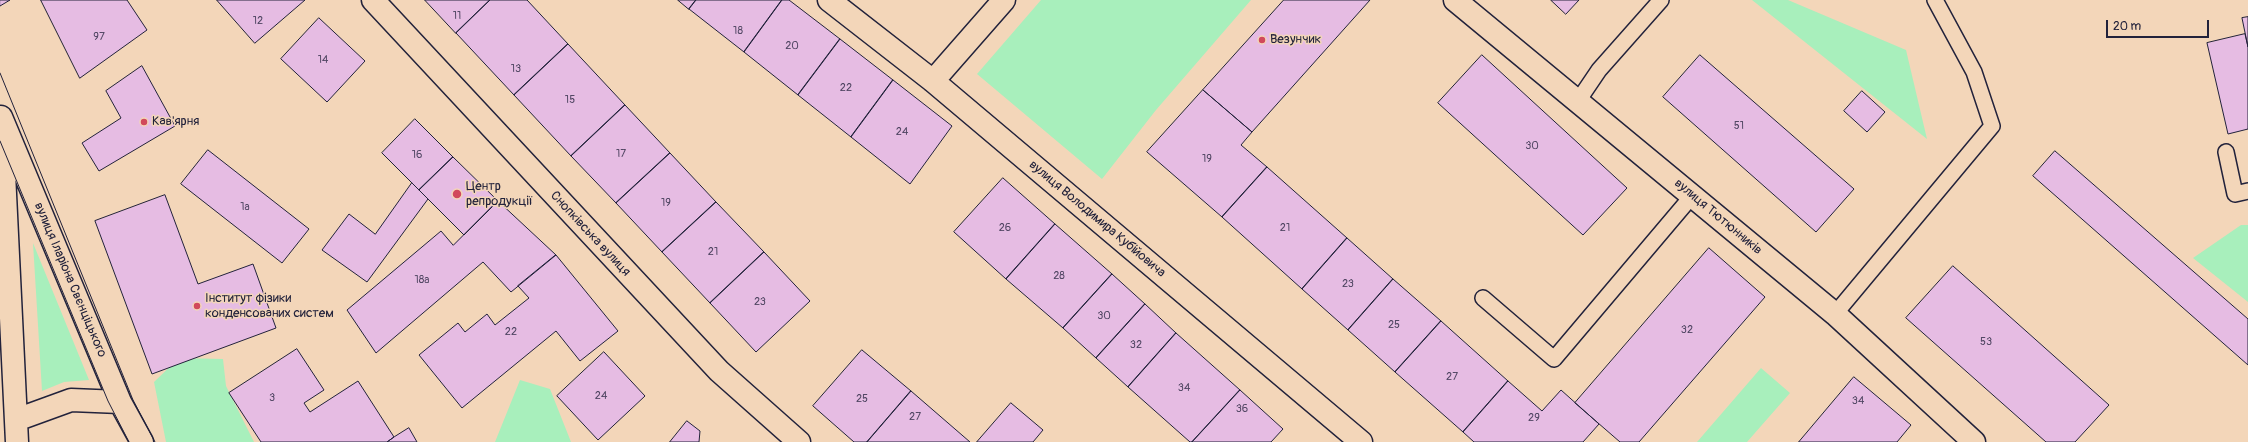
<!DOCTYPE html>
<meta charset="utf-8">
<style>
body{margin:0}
#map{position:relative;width:2248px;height:442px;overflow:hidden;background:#f3d6b9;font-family:Pangolin,sans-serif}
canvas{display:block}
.scale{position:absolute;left:2106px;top:20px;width:103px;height:18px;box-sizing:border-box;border:2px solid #22223b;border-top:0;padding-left:5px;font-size:12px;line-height:14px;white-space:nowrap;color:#22223b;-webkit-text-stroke:3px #f3d6b9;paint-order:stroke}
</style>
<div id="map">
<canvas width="2248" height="442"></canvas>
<div class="scale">20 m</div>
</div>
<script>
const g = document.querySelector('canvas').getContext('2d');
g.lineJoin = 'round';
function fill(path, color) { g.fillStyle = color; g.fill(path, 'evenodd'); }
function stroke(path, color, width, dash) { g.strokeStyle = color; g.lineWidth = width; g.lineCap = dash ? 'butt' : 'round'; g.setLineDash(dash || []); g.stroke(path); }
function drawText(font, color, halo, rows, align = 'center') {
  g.font = font + ' Pangolin,sans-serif'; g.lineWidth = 3; g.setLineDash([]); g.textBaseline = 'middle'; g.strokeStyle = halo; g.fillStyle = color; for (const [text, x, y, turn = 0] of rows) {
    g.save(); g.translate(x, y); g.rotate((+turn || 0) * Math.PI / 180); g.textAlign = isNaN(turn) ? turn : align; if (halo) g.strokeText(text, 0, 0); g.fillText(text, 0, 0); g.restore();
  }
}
const green = new Path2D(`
 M 1041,0 L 1251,0 L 1156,110 L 1102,179 L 977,74 Z
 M 1752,0 L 1788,0 L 1906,50 L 1927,139 Z
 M 2241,225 L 2248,225 L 2248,302 L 2193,258 Z
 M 33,243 L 89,380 L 64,382 L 42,391 Z
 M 179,358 L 223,359 L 226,386 L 254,442 L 166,442 L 154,382 Z
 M 1761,368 L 1790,393 L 1747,442 L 1697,442 Z
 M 520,380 L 550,389 L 571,442 L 495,442 Z`);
const building = new Path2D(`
 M 0,0 L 10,0 L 0,6 Z
 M 41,0 L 127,0 L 147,30 L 80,78 Z
 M 217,0 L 305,0 L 255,43 Z
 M 425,0 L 490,0 L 456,33 Z
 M 490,0 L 527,0 L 568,44 L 514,95 L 456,33 Z
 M 678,0 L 696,0 L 689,9 Z
 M 696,0 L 782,0 L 744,52 L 689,9 Z
 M 782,0 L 789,0 L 840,39 L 798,95 L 744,52 Z
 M 1284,0 L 1370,0 L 1252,132 L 1203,90 Z
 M 1551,0 L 1579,0 L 1566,14 Z
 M 2248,17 L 2248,47 L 2242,18 Z
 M 319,18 L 365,61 L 327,102 L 281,59 Z
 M 2245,34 L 2248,47 L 2248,129 L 2228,134 L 2207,43 Z
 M 840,39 L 893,80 L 851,137 L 798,95 Z
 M 568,44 L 625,105 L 571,156 L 514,95 Z
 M 1482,55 L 1627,188 L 1583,235 L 1438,103 Z
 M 1700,55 L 1854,189 L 1816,232 L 1663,97 Z
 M 142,66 L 175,126 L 99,171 L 82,143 L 121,118 L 106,91 Z
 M 893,80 L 952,126 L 910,184 L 851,137 Z
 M 1203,90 L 1252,132 L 1241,145 L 1267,167 L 1222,217 L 1147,152 Z
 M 1862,91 L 1885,112 L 1867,132 L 1844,111 Z
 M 625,105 L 670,153 L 616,203 L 571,156 Z
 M 415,119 L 453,157 L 419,190 L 382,153 Z
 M 208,150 L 309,229 L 282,263 L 181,184 Z
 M 2055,151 L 2248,319 L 2248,365 L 2033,176 Z
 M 670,153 L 716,202 L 662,252 L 616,203 Z
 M 453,157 L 498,201 L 464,235 L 419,190 Z
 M 1267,167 L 1347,238 L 1302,289 L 1222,217 Z
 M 1003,178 L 1055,224 L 1006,279 L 954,232 Z
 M 412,183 L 428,199 L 367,282 L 322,250 L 349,214 L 375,234 Z
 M 165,195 L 198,284 L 253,264 L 276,328 L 152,374 L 95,221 Z
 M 498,201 L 556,255 L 511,292 L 483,262 L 376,353 L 347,310 L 441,231 L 453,245 Z
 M 716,202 L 764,252 L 710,303 L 662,252 Z
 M 1055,224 L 1112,274 L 1063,328 L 1006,279 Z
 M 1347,238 L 1393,279 L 1348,330 L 1302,289 Z
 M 1709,248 L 1765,297 L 1639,442 L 1620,442 L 1575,403 Z
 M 764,252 L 810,301 L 756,352 L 710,303 Z
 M 556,255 L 618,331 L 580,361 L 556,331 L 462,408 L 419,355 L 458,323 L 465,332 L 487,314 L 495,325 L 529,298 L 518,286 Z
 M 1953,266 L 2109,405 L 2075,442 L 2046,442 L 1906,318 Z
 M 1112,274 L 1145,304 L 1096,358 L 1063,328 Z
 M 1393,279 L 1441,321 L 1395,372 L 1348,330 Z
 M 1145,304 L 1176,333 L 1128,387 L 1096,358 Z
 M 1441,321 L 1508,381 L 1463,432 L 1395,372 Z
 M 1176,333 L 1240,390 L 1192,442 L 1190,442 L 1128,387 Z
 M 297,349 L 324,390 L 304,403 L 310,412 L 358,381 L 394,437 L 387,442 L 261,442 L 229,393 Z
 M 862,350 L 911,391 L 867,442 L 854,442 L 813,406 Z
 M 604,352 L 645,396 L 598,440 L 557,396 Z
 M 1854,377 L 1911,425 L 1897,442 L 1799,442 Z
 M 1508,381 L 1542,411 L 1561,390 L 1599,424 L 1583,442 L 1474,442 L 1463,432 Z
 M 1240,390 L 1283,429 L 1271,442 L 1192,442 Z
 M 911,391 L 970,442 L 867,442 Z
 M 1011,403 L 1043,430 L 1033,442 L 977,442 Z
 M 687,421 L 700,431 L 699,442 L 670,442 Z
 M 409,428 L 417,442 L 387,442 L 394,437 Z`);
const service = new Path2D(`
 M 1578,101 L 1599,70 L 1661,0
 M 2226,152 L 2235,194 L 2248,191
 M 1483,298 L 1554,359 L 1692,196
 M 1835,314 L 1992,126 L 1974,72 L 1935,0`);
const minor = new Path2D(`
 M 829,0 L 933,81 L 1361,442
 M 1455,0 L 1835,314 L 1974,442
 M 933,81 L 1004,0`);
const secondary = new Path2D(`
 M 373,0 L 719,371 L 799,442
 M 1,117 L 120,402 L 142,442
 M 2,132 L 17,442
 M 16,420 L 71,400 L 120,402`);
const tram = new Path2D(`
 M 0,73 L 133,400 L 155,442
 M 0,141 L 108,401 L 129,442`);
const markers = [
 [1262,40,4,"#d1495b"],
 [144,122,4,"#d1495b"],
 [457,194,5,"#d1495b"],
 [197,306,4,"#d1495b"]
];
const numberNames = [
 ["11",457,16],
 ["12",258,21],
 ["18",738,31],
 ["97",99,37],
 ["20",792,46],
 ["14",323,60],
 ["13",516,69],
 ["22",846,88],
 ["15",570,100],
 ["51",1739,126],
 ["24",902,132],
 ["30",1532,146],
 ["17",621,154],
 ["16",417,155],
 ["19",1207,159],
 ["19",666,203],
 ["1а",245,207],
 ["26",1005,228],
 ["21",1285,228],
 ["21",713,252],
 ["28",1059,276],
 ["18а",422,280],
 ["23",1348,284],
 ["23",760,302],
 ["30",1104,316],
 ["25",1394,325],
 ["32",1687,330],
 ["22",511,332],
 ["53",1986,342],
 ["32",1136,345],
 ["27",1452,377],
 ["34",1184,388],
 ["24",601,396],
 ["3",272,398],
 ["25",862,399],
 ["34",1858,401],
 ["36",1242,409],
 ["27",915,417],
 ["29",1534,418]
];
const poiNames = [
 ["Везунчик",1270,40],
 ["Кав'ярня",152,122],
 ["Центр",466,187],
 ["репродукції",466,202],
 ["Інститут фізики",205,299],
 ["конденсованих систем",205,314]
];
const streetNames = [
 ["вулиця Тютюнників",1718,217,40],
 ["вулиця Володимира Кубійовича",1097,219,40],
 ["Снопківська вулиця",590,234,47],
 ["вулиця Іларіона Свєнціцького",70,280,67]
];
fill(green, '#a8efbc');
fill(building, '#e6bce3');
stroke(building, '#22223b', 1);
stroke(service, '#22223b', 18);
stroke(minor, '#22223b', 25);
stroke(secondary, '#22223b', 25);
stroke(service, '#f3d6b9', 15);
stroke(minor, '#f3d6b9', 22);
stroke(secondary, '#f3d6b9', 22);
stroke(tram, '#22223b', 1);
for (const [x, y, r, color] of markers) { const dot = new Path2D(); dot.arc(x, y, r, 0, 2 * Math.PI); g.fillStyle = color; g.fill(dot); stroke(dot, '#f3d6b9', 1.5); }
drawText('11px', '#534865', null, numberNames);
drawText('13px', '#22223b', '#f3d6b9', poiNames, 'left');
drawText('13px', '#22223b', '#f3d6b9', streetNames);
</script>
